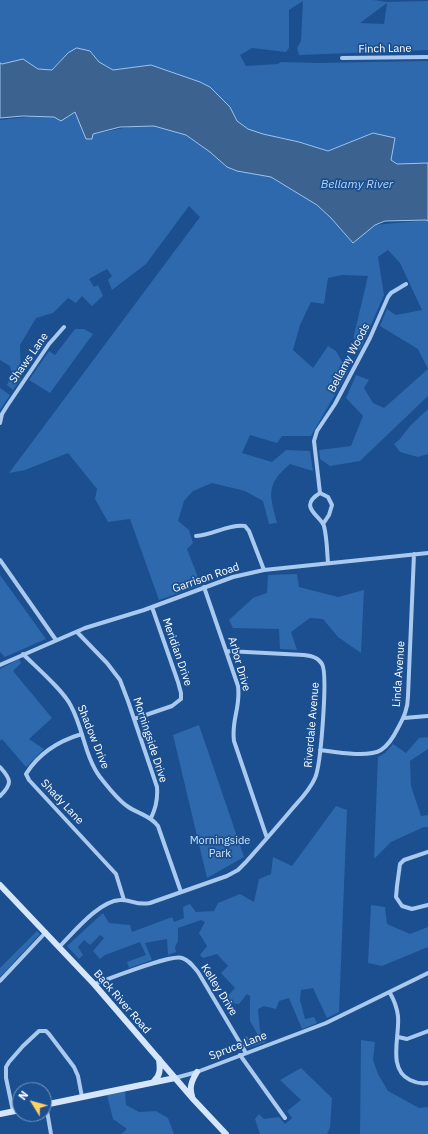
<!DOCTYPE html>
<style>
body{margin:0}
#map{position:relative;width:428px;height:1134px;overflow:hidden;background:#1b4f8f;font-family:"IBM Plex Sans",sans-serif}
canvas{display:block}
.north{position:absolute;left:12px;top:1082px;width:40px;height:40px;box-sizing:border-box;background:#1b4f8f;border:1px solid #7695bc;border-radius:50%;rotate:307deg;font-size:11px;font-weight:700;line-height:16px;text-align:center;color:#fff}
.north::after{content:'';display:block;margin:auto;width:14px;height:18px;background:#ffd166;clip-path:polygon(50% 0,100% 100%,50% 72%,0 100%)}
</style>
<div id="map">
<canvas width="428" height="1134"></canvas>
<div class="north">N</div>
</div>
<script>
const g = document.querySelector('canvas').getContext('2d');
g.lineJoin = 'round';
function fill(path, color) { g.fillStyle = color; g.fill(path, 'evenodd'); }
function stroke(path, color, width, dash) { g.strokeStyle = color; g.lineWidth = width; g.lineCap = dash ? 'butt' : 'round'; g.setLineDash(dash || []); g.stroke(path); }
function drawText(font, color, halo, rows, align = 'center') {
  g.font = font + ' "IBM Plex Sans",sans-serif'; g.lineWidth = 3.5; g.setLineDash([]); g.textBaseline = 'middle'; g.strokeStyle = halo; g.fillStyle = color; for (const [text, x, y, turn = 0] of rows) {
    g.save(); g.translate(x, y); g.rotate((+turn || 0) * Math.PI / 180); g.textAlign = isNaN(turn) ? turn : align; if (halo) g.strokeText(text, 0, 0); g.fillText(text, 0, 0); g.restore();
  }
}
const green = new Path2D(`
 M 0,0 L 373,0 L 387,2 L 428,1 L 428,50 L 299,55 L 297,48 L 301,41 L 303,1 L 289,10 L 289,48 L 286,52 L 252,48 L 240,55 L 246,66 L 278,64 L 281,62 L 318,63 L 428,61 L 428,163 L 397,164 L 391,160 L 373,133 L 328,151 L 299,142 L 263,134 L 248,129 L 237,121 L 230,107 L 210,87 L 200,82 L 151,65 L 113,70 L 99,62 L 90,51 L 68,53 L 52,70 L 38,69 L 23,59 L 2,64 L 0,63 ZM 387,3 L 384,24 L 360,23 Z
 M 75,112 L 93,134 L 129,127 L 154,126 L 186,135 L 210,152 L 227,167 L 237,171 L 271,177 L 317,205 L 331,218 L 353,242 L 375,225 L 427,220 L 428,221 L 428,396 L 360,461 L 330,466 L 320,459 L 319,450 L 351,446 L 363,416 L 346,398 L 356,375 L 369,380 L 364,388 L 373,403 L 384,408 L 428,369 L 418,349 L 380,326 L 387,309 L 396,315 L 422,310 L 400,263 L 388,250 L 378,257 L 384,295 L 360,350 L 354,348 L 354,335 L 368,276 L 342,275 L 328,278 L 324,304 L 311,302 L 300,325 L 293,350 L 313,368 L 328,346 L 336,351 L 348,372 L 311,436 L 282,436 L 277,443 L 250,435 L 242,453 L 272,462 L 286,450 L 310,451 L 313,471 L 290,464 C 265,485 270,495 277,523 L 269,524 L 263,501 L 245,491 L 212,483 L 193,491 L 184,501 L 178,521 L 189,530 L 193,543 L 187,549 L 201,585 L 159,600 L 130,519 L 108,522 L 95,499 L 97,489 L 68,453 L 25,470 L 9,473 L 200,217 L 189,206 L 146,264 L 112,290 L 108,280 L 112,276 L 107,269 L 89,279 L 94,287 L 98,285 L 103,296 L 92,306 L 82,296 L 76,303 L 68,298 L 53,313 L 36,318 L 20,345 L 21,379 L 13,390 L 7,385 L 12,374 L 10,366 L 0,360 L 0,120 Z
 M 75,329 L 84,329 L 93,334 L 50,393 L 29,380 L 49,351 L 55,355 Z
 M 0,388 L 10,395 L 0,410 Z
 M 428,409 L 428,454 L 418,457 L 400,452 L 394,444 L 399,440 L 410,426 Z
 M 297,574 L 299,587 L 338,597 L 364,590 L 361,653 L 338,637 L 323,619 L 310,618 L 291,632 L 297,650 L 280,649 L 279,629 L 233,628 L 229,620 L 253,598 L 267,593 L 268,575 Z
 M 0,575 L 46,639 L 5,657 L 0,652 Z
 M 19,659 L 21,663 L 13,671 L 52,718 L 29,739 L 44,749 L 26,767 L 2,739 L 0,741 L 0,669 Z
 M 199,725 L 244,857 L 207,878 L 173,735 Z
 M 428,737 L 428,749 L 410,761 L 411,786 L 421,816 L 428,815 L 428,827 L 424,827 L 391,842 L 374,859 L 378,757 L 385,753 L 393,744 L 406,753 L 419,738 Z
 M 336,806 L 347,810 L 339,1012 L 327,1018 L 313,988 L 301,990 L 300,1000 L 305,1019 L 314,1017 L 317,1023 L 302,1029 L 289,998 L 279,1001 L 276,1009 L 264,1006 L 258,1009 L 260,1031 L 266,1042 L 248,1048 L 242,1038 L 247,1036 L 250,1040 L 258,1035 L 250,1021 L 250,996 L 247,994 L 239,1004 L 230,1003 L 227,997 L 235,988 L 221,973 L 228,966 L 217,954 L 203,958 L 200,955 L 207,946 L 199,933 L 205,922 L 201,920 L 178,928 L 178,941 L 175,947 L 176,952 L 168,955 L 167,939 L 145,943 L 152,960 L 129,968 L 127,962 L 146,955 L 140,942 L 105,955 L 100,959 L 93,951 L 104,938 L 100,935 L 90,945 L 84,940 L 78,947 L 83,955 L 79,959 L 67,946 L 103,913 L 109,923 L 130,925 L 132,932 L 172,917 L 174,922 L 184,918 L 183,907 L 190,904 L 196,912 L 214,911 L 218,903 L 240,894 L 254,902 L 259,879 L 271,874 L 273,857 L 292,866 Z
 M 371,905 L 385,907 L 387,924 L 410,934 L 428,927 L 428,947 L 382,966 L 368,963 Z
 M 37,931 L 40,934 L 0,977 L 0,968 Z
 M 361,1040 L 375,1042 L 373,1060 L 378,1074 L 388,1091 L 419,1108 L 428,1107 L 428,1134 L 360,1134 Z
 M 301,1068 L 332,1098 L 330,1128 L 327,1134 L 260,1134 L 255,1119 L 259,1114 L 264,1119 L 279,1117 L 285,1124 L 292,1118 L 287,1111 L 301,1100 L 280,1080 Z
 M 125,1091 L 126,1105 L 139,1112 L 156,1111 L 168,1118 L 174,1134 L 121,1134 L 127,1129 L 113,1119 L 107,1095 Z`);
const water = new Path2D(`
 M 77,48 L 90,51 L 99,62 L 113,70 L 151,65 L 200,82 L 210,87 L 230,107 L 237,121 L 248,129 L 263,134 L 299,142 L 328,151 L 373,133 L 395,138 L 391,160 L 397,164 L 428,163 L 428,221 L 426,220 L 385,221 L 375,225 L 353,243 L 331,218 L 317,205 L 271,177 L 237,171 L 227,167 L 210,152 L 186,135 L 154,126 L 120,127 L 93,134 L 92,139 L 86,139 L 75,112 L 61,121 L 54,117 L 23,116 L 0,118 L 0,63 L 2,64 L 23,59 L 38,69 L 52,70 L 68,53 Z`);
const street = new Path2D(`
 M 342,58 L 428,57
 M 0,423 L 2,414 L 7,406 L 49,344 L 64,327
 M 320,493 L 314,441 L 317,431 L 335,404 L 370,338 L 388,297 L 391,293 L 406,284
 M 320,493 C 297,507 321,516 324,526 C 327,538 327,551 328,563
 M 320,493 L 328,497 L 332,505 L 329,515 L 323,524
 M 196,536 C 213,535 228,524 245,526 L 249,531 L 264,570
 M 0,560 L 56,640
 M 204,587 L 238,686 C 241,707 231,720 234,741 L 267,838
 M 77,632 L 107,663 L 120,680 L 128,701 L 157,787 C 158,799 156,808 151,818
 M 23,654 C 37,668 63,690 71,706 C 83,728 85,757 100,777 C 108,787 117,799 127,806 C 138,814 150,815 158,826 L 181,892
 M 0,665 L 85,628 L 144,610 L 233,577 L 264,570 L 428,553
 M 404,718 L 428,716
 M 134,719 L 172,706 L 181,699 L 181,693 L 178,682 L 152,607
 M 82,734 C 58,741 39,753 26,774 L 29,780 L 116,874 L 124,900
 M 320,750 C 335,752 368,758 381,750 C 389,745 394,736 398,728 C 404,717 408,708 408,696 L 414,554
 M 0,767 C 12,780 12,784 0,796
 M 428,852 L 404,860 L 400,864 L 397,886 L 396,897 L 402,906 L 412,909 L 428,905
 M 60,946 C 74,932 99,901 120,900 C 132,899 135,906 150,903 L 227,876 L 238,870 L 246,862 C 261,845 277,827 292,809 C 300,800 310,790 315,778 C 321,765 328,674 322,664 C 318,657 311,656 304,655 L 227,651
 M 0,981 L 46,932
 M 94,984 C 109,979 171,954 182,958 C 189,960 193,966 198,972 L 246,1053
 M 390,993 C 394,1000 397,1008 398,1016 C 400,1036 387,1069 410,1080 C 416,1083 422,1084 428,1083
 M 398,1037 L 407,1039 L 428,1031
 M 240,1055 L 285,1118
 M 175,1078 L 197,1072 L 326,1023 L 428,973
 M 46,1105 L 51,1134
 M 13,1111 L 6,1078 L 6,1067 L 9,1062 L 23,1046 L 39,1031 L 46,1031 L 49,1034 L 74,1067 L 78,1076 L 82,1097`);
const secondary = new Path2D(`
 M 0,885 L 94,984 L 194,1100 L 226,1134
 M 154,1081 C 161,1075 160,1068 159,1059
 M 192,1096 C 189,1087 192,1080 197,1072
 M 44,1105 L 175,1078
 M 0,1114 L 20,1110`);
const streetNames = [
 ["Finch Lane",385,49,-1],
 ["Shaws Lane",29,358,-55],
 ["Bellamy Woods",349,358,-62],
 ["Garrison Road",206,578,-19],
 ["Meridian Drive",177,652,71],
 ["Arbor Drive",239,664,74],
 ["Linda Avenue",399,674,-86],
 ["Riverdale Avenue",312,725,-85],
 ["Shadow Drive",93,737,68],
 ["Morningside Drive",150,740,72],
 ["Shady Lane",62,802,47],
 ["Kelley Drive",219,990,58],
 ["Back River Road",122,1002,49],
 ["Spruce Lane",238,1046,-21]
];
const parkNames = [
 ["Morningside",220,841],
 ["Park",220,854]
];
const waterNames = [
 ["Bellamy River",357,185]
];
fill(green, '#2e69ad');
fill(water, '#3c6290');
stroke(water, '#9cc4f0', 1);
stroke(street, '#a9c9ee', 4);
stroke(secondary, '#d6e6fa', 6);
drawText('11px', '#fff', '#1b4f8f', streetNames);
drawText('11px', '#cfe3fa', '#1b4f8f', parkNames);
drawText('italic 12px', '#b5d3f5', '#1b4f8f', waterNames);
</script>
